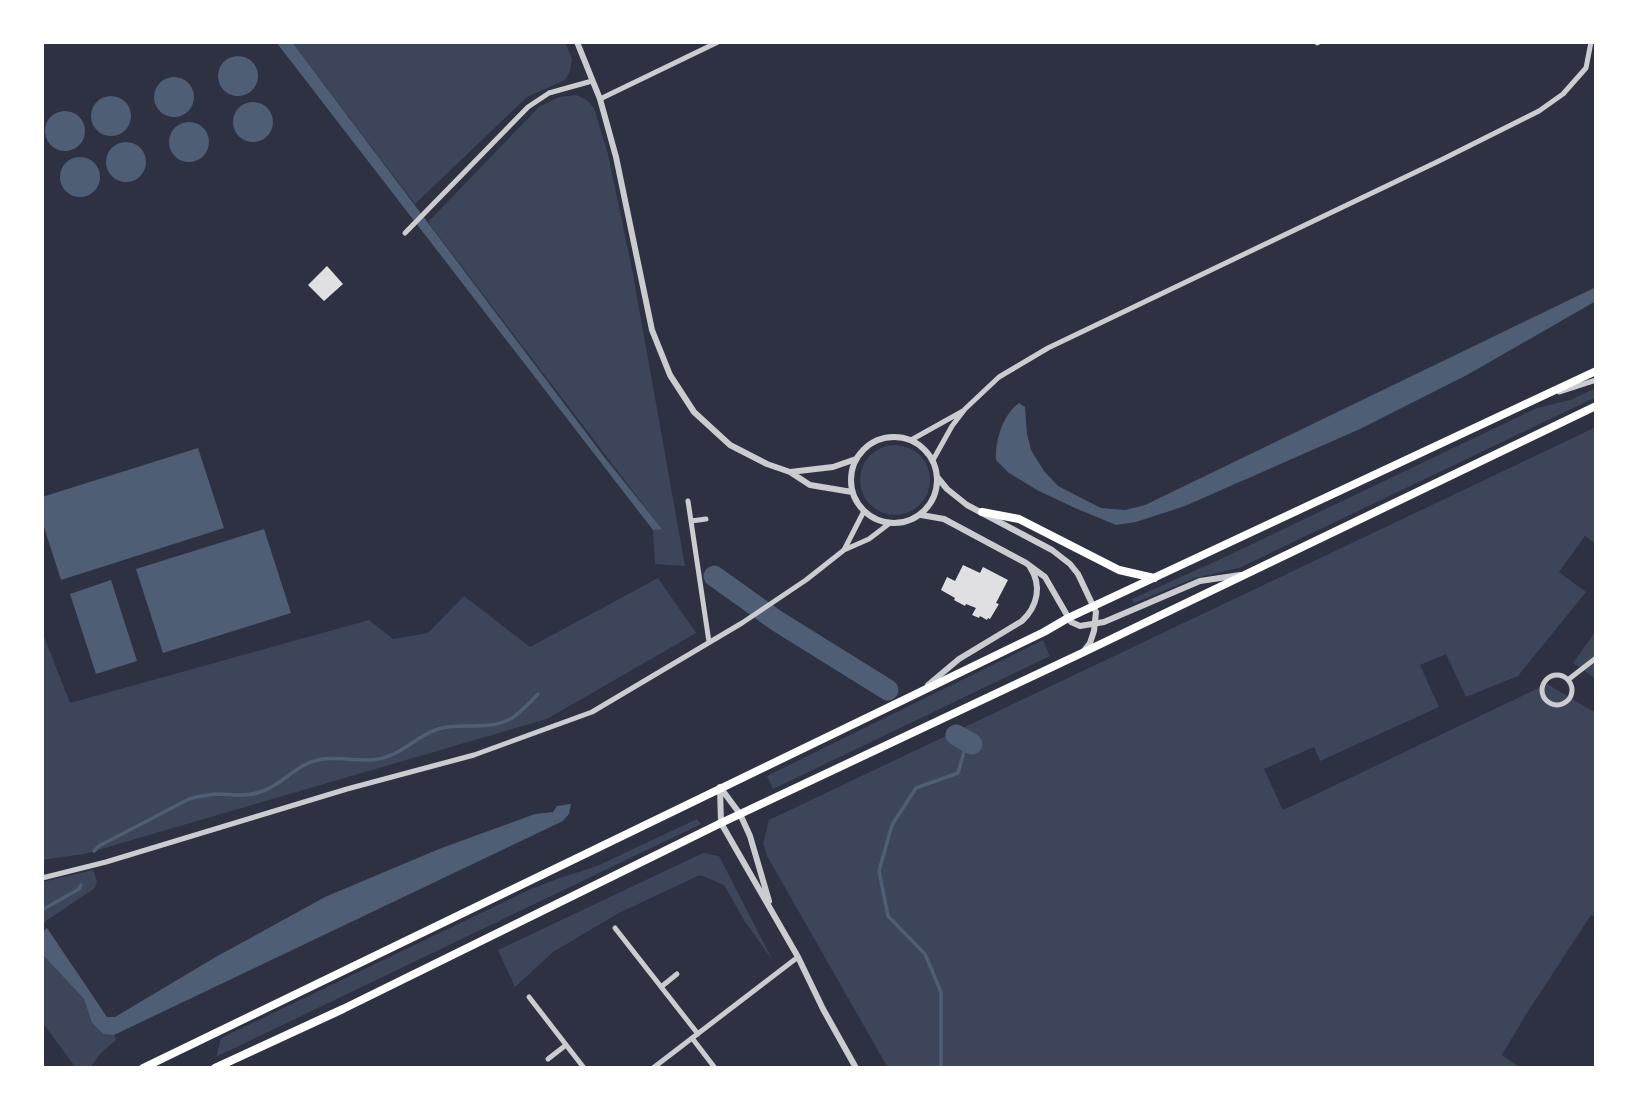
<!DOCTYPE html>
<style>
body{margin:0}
#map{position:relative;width:1638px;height:1110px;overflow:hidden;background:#2d3142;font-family:Poppins,sans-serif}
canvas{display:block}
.frame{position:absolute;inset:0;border:44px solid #fff;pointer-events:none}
</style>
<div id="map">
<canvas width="1638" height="1110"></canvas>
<div class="frame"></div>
</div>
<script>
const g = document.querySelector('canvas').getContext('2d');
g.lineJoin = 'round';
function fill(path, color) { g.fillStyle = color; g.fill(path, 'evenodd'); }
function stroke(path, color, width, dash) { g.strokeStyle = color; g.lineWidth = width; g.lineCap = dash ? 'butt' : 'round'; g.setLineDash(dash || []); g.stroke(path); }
const green = new Path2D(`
 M 292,42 L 565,42 L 572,59 L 570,71 L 565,80 L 527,97 L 415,204 Z
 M 576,95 L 587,100 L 594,108 L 608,154 L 632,269 L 685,566 L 655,564 L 653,530 L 661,528 L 428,222 L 539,107 L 559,97 Z
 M 1596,388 L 1596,397 L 1239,568 L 1195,578 L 1134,603 L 1132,599 L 1225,557 L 1537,408 L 1570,400 Z
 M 1596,427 L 1596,544 L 1585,536 L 1559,572 L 1586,592 L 1518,676 L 1466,697 L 1446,654 L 1420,665 L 1439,707 L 1320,761 L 1314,747 L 1264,769 L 1283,810 L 1547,684 L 1596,713 L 1596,917 L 1591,915 L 1525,1016 L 1502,1055 L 1521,1068 L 888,1068 L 767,856 L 763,843 L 769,820 Z
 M860 480a35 35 0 1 1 70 0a35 35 0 1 1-70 0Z
 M 658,578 L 696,633 L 547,719 L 84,854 L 42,860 L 42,631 L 70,703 L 369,620 L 393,639 L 428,633 L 464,596 L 530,647 Z
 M 1596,631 L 1596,679 L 1573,663 Z
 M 1043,640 L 1050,656 L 773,789 L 767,776 Z
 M 697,819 L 701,824 L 216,1057 L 221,1038 L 531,889 L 560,878 L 597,866 Z
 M 703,853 L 719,856 L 773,961 L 744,920 L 724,885 L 700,875 L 619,913 L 553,952 L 515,987 L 498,950 Z
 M 93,870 L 97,881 L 95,888 L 46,921 L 42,927 L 42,882 Z
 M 42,954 L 84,999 L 92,1023 L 103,1034 L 114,1035 L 116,1040 L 100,1054 L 90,1068 L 76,1068 L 42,1022 Z`);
const water = new Path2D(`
 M 276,42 L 292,42 L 605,458 L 662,529 L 653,530 Z
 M218 76a20 20 0 1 1 40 0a20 20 0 1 1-40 0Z
 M154 97a20 20 0 1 1 40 0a20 20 0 1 1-40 0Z
 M91 116a20 20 0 1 1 40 0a20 20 0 1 1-40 0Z
 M233 122a20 20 0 1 1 40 0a20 20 0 1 1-40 0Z
 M45 131a20 20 0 1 1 40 0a20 20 0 1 1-40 0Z
 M169 142a20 20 0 1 1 40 0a20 20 0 1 1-40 0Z
 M106 162a20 20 0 1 1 40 0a20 20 0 1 1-40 0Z
 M60 177a20 20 0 1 1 40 0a20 20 0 1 1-40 0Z
 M 1596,287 L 1596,301 L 1467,375 L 1360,429 L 1185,506 L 1136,522 L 1116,525 L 1075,508 L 1037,490 L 1009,473 L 996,460 C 995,441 1003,414 1019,403 L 1025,407 L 1027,434 L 1031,450 L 1044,471 L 1058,486 L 1101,508 L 1125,510 L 1145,505 Z
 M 198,448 L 224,528 L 61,580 L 42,521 L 42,497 Z
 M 264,529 L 291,613 L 163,653 L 136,569 Z
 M 111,580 L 137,661 L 96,674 L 70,594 Z
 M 571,804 L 569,814 L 563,821 L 114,1035 L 103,1034 L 92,1023 L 84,999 L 42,954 L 42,932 L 47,928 L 107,1017 L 115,1017 L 214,958 L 325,897 L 439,849 L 535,814 L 553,812 L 557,806 Z`);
const stream = new Path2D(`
 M 94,851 L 99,846 L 189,799 C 200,796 210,794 221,794 C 237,795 247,797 263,791 C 283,784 297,764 318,760 C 336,756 353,761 371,760 C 402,757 412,738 438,729 C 450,725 463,726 475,726 C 509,726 516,717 538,694
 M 42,910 L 79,889 L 81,885
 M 941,1068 L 941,992 L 925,954 L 888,916 L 879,871 L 892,825 L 916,788 L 958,773 L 967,741`);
const river = new Path2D(`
 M 714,576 L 777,621 L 888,690
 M 956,735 L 972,744`);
const building = new Path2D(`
 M 327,266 L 343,284 L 324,301 L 308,285 Z
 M 963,565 L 980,573 L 983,567 L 1008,580 L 996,603 L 999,604 L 990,619 L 988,618 L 987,620 L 980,616 L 979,618 L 972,615 L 976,608 L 966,604 L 965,606 L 954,600 L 955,598 L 941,590 L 947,577 L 955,581 Z`);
const minor = new Path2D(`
 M 1317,43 L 1319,42
 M 600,99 L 718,42
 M 405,233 L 528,107 L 549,93 L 592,81
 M 1559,392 L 1596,380
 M 911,440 L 963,411
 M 933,460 L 952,426 L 965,409 L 999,377 L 1048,348 L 1441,160 L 1539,111 L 1563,94 L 1586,68 L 1591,42
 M 688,501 L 709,642
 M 691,521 L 706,519
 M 844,550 L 864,511
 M1542 690a15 15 0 1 1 30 0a15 15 0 1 1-30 0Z
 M 1569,679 L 1596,658
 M 42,878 L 106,862 L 347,789 L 474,755 L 592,712 L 742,623 L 806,580 L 844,550 L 869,539 L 890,523
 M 615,928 L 698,1034
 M 661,987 L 677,974
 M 529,997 L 584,1068
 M 692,1038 L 715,1068
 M 548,1059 L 566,1045
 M 653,1068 L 798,957`);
const tertiary = new Path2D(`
 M 577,42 L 600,99 L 616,157 L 652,330 L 670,375 L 694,412 L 730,445 L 767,464 L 790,472 L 810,485 L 852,492
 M851 480a43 43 0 1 1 86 0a43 43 0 1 1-86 0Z
 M 790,472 L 833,467 L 856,459
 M 938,478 L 947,489 L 967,505 L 1052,550 L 1070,564 L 1078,574 L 1096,612 L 1094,631 L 1090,643 L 1083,652
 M 921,515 L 944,519 L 1026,563 L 1045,577 L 1071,622 L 1080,626 L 1104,622 L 1200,581 L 1240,575
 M 928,685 L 959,659 L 1022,621 C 1038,606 1042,585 1030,567
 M 720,787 L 721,823 L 798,957 L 823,1009 L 856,1068
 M 720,787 L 740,814 L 750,836 L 769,901`);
const trunk = new Path2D(`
 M 982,512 L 1019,519 L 1119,570 L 1154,578
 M 143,1068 L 1044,632 L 1068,618 L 1596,371
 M 215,1068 L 343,1009 L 721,823 L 1082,653 L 1596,406`);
fill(green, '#3c4559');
fill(water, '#4f5d75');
stroke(stream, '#4f5d75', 3.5);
stroke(river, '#4f5d75', 21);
fill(building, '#e0e0e3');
stroke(minor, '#caccd0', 5);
stroke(tertiary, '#caccd0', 6);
stroke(trunk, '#fff', 8);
</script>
